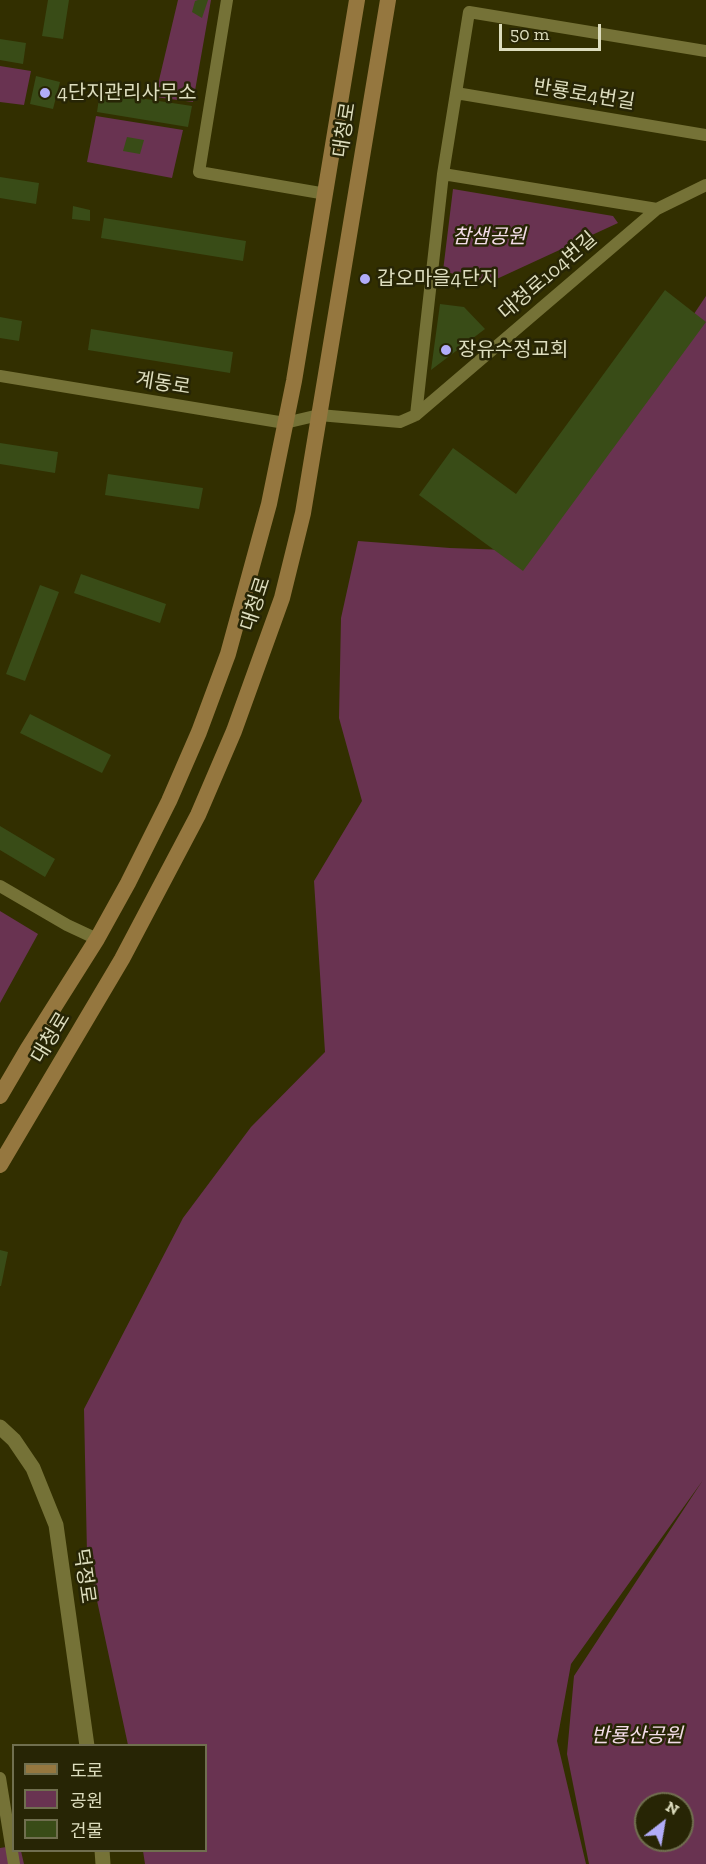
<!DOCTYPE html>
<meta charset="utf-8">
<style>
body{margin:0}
#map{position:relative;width:706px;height:1864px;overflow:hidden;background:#322f00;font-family:"Zilla Slab","Noto Sans KR",serif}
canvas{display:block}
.legend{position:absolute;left:12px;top:1744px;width:195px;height:108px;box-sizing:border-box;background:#272505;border:2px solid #706f4f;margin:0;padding:8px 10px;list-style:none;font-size:18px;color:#ddddbe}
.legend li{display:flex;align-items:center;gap:12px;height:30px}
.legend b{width:30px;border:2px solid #706f4f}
.north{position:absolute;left:634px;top:1792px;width:60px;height:60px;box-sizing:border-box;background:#272505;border:2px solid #706f4f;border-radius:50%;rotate:31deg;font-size:16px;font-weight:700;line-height:24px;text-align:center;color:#ddddbe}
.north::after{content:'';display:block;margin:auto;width:21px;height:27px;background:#b2adf9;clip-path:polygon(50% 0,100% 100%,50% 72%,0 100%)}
.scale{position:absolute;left:499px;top:24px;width:102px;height:27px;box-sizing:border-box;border:3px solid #ddddbe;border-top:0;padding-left:8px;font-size:18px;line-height:21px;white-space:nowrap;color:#ddddbe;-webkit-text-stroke:4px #272505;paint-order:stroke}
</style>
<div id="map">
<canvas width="706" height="1864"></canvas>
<ul class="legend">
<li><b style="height:8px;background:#95773f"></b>도로</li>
<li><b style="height:16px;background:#693351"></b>공원</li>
<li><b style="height:16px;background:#394c17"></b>건물</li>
</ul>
<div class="north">N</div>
<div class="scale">50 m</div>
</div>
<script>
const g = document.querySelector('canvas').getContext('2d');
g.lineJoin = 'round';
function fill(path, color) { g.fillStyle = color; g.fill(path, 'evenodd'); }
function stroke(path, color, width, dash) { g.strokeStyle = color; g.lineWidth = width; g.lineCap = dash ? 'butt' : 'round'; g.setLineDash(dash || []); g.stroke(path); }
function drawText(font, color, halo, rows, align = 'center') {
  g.font = font + ' "Zilla Slab","Noto Sans KR",serif'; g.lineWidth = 5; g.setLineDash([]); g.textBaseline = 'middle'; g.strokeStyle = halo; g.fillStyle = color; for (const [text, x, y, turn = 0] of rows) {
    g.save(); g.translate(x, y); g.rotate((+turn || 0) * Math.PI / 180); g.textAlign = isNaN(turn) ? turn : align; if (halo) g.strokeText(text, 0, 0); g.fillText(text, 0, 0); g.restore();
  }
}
const green = new Path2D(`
 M 178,0 L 211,0 L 193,102 L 155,97 Z
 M 0,66 L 31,71 L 24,105 L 0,102 Z
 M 96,116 L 183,130 L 172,178 L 87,162 Z
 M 453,189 L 613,216 L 618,223 L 488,283 L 443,271 Z
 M 706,296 L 706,1864 L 589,1864 L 567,1754 L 574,1676 L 703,1480 L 571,1664 L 557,1741 L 586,1864 L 145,1864 L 143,1851 L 206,1850 L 206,1746 L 128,1745 L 87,1554 L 84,1409 L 183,1218 L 251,1127 L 325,1052 L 314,881 L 362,801 L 339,718 L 341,618 L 358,541 L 450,548 L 535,551 ZM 646,1804 L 682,1804 L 682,1840 L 646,1840 Z
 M 0,911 L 38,934 L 0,1003 Z
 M 13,1846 L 14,1850 L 21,1851 L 24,1864 L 0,1864 L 0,1848 Z`);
const building = new Path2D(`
 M 48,0 L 69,0 L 63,39 L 42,36 Z
 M 198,0 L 208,0 L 202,18 L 192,12 L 195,1 Z
 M 0,39 L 26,43 L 23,64 L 0,60 Z
 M 36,76 L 60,82 L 53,109 L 30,104 Z
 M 100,92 L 192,106 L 188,127 L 97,112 Z
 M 127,137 L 144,140 L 140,154 L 123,151 Z
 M 0,177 L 39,183 L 36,204 L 0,198 Z
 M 73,206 L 90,210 L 90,221 L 72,219 Z
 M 104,218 L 246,241 L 243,261 L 101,238 Z
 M 665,290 L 706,322 L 523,571 L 419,495 L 453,448 L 516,494 Z
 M 440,304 L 464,307 L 485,329 L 431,370 Z
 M 0,317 L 22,321 L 19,341 L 0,338 Z
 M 91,329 L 233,352 L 230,373 L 88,350 Z
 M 0,443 L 58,452 L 55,473 L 0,464 Z
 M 108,474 L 203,488 L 199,509 L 105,495 Z
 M 81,574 L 166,604 L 160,623 L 74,593 Z
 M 40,585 L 59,592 L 25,681 L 6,674 Z
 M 30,714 L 111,755 L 102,773 L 20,733 Z
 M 0,826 L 55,859 L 45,877 L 0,850 Z
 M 0,1250 L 8,1252 L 1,1286 L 0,1286 Z`);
const minor = new Path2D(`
 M 227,0 L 199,172 L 326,194
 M 456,93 L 706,135
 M 443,174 L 657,209
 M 0,376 L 285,423 L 319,415 L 400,422 L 416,415 L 657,209 L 706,185
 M 416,415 L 443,174 L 469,12 L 706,51
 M 0,886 L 67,925 L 97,939
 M 0,1778 L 14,1864`);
const tertiary = new Path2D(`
 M 0,1427 L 14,1440 L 33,1468 L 56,1525 L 87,1746
 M 102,1850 L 103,1864`);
const secondary = new Path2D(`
 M 0,1096 L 27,1050 L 97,939 L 128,883 L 169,801 L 199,732 L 228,654 L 269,504 L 294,381 L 357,0
 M 0,1165 L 122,959 L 198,815 L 234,731 L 282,598 L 303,513 L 388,0`);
const markers = [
 [45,93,6,"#b2adf9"],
 [365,279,6,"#b2adf9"],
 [446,350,6,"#b2adf9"]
];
const poiNames = [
 ["4단지관리사무소",57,93],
 ["갑오마을4단지",377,279],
 ["장유수정교회",458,350]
];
const streetNames = [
 ["반룡로4번길",584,95,9],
 ["대청로",345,130,-81],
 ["대청로104번길",548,276,-41],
 ["계동로",163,384,9],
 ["대청로",256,604,-72],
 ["대청로",51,1038,-59],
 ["덕정로",84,1576,82]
];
const parkNames = [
 ["참샘공원",489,237],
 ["반룡산공원",637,1736]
];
fill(green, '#693351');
fill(building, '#394c17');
stroke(minor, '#757237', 12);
stroke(tertiary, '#757237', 15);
stroke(secondary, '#95773f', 16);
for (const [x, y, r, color] of markers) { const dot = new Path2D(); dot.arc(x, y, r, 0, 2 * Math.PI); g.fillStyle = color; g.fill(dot); stroke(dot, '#272505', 2); }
drawText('20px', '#ddddbe', '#272505', poiNames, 'left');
drawText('20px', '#ddddbe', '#272505', streetNames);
drawText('italic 20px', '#f3dce7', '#272505', parkNames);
</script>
